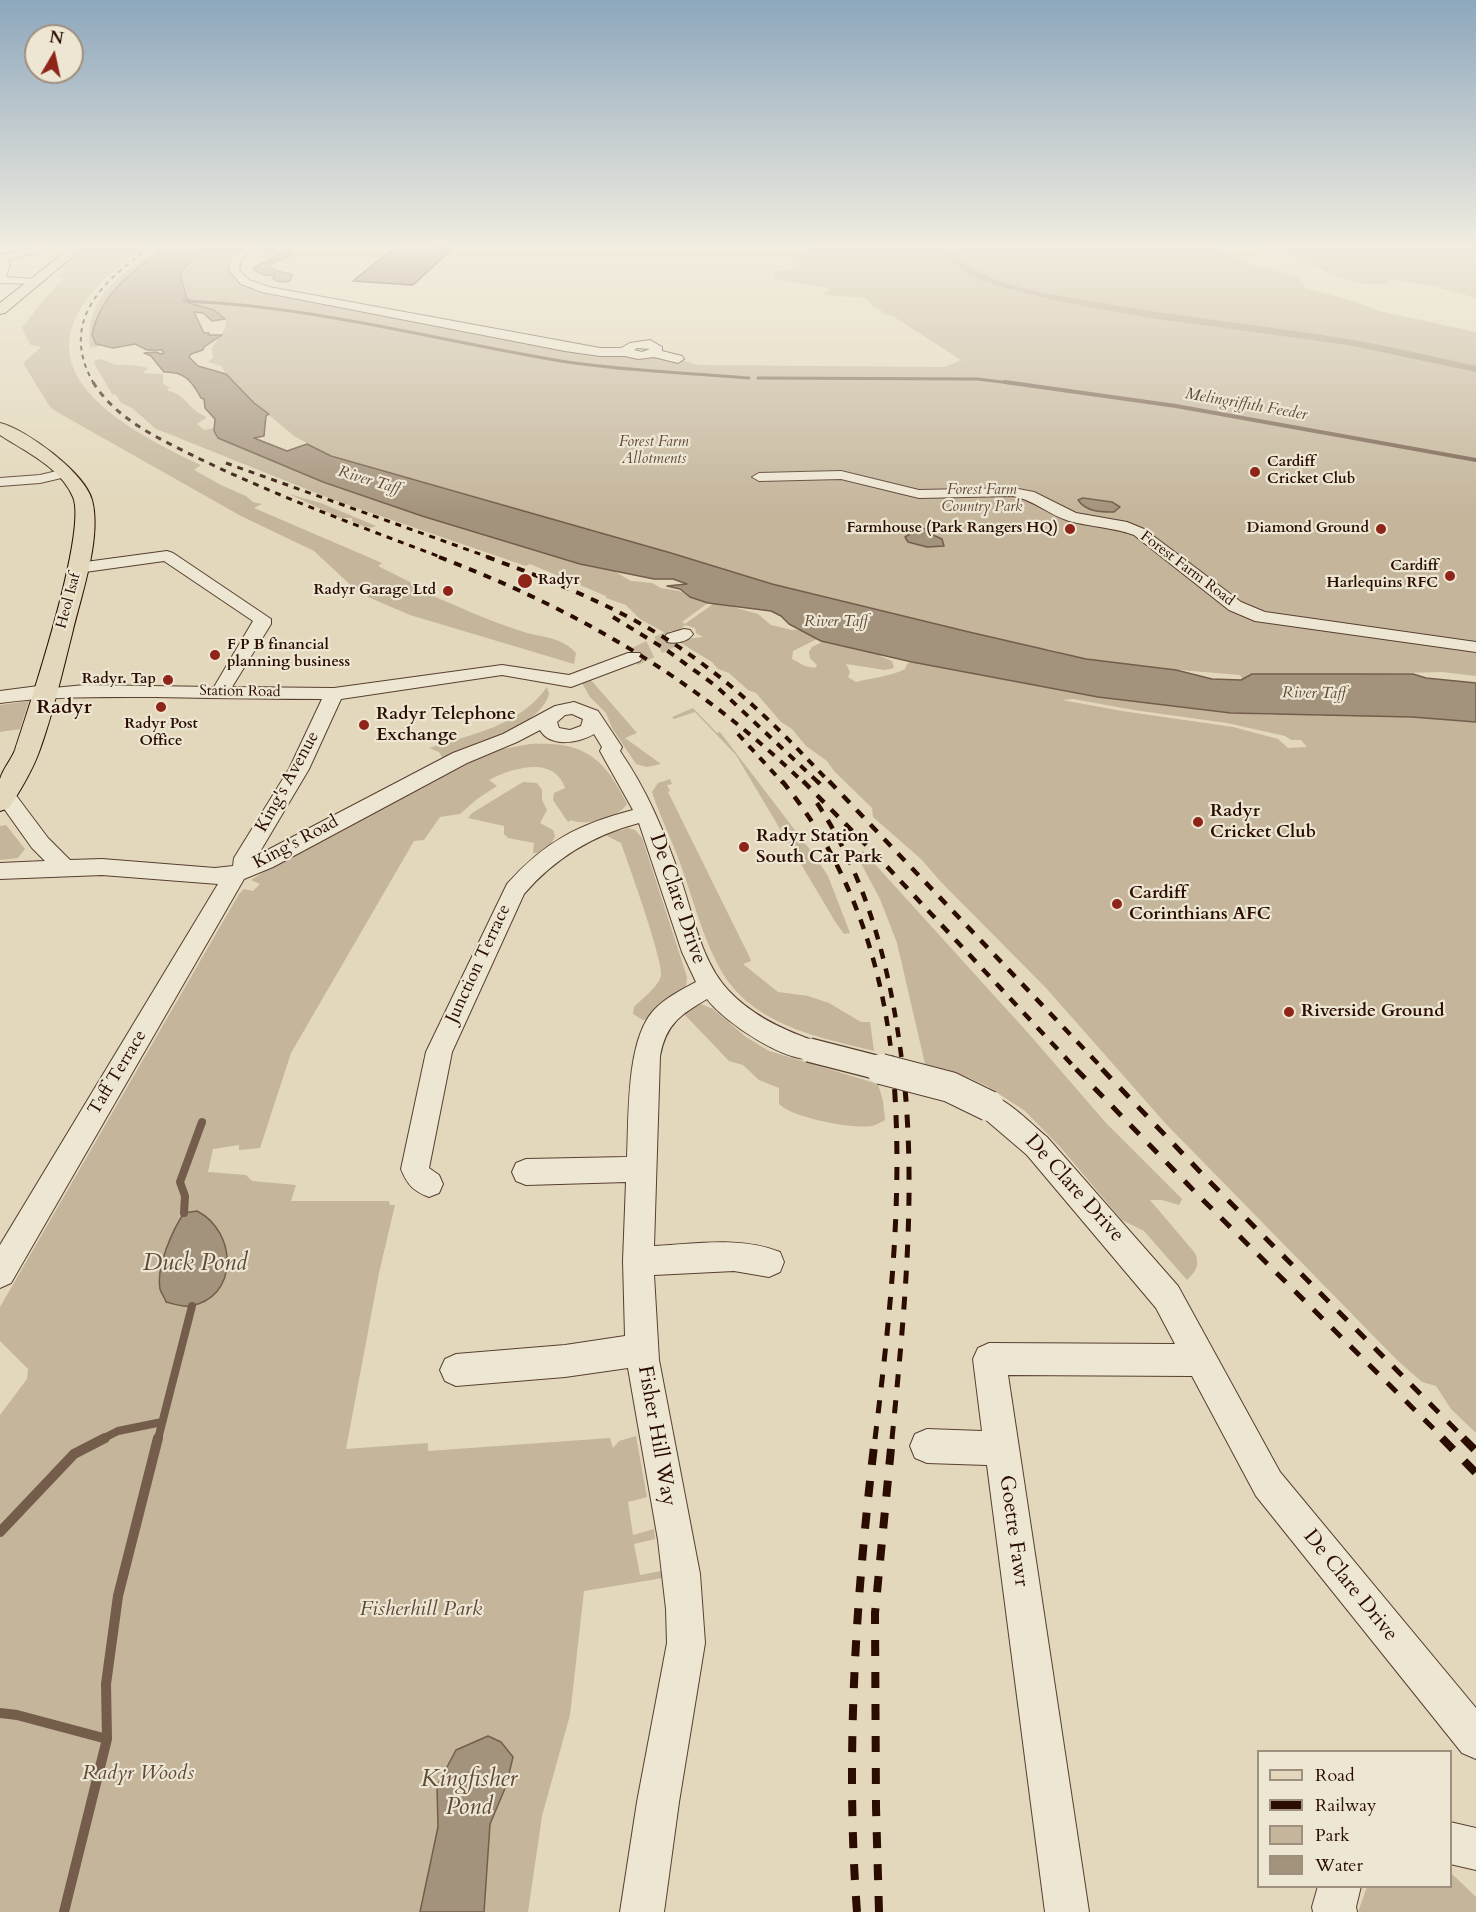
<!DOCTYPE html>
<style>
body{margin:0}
#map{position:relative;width:1476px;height:1912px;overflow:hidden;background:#e3d8bb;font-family:Cardo,serif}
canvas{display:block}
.legend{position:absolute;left:1257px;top:1750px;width:195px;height:138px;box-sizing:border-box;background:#ede6d3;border:2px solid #9f8f7f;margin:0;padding:8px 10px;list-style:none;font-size:18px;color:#2b0c01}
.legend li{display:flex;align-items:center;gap:12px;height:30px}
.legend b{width:30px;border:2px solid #9f8f7f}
.north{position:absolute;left:24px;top:24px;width:60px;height:60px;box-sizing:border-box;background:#ede6d3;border:2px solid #9f8f7f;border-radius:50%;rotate:9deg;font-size:16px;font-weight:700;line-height:24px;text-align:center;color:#2b0c01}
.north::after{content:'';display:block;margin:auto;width:21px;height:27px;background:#8f2418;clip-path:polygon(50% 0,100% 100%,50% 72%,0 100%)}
</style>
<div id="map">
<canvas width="1476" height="1912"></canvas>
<ul class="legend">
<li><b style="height:8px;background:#e3d8bb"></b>Road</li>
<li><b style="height:8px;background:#2b0c01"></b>Railway</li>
<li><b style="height:16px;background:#c4b59b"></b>Park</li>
<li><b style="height:16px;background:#a4937c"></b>Water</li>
</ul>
<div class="north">N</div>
</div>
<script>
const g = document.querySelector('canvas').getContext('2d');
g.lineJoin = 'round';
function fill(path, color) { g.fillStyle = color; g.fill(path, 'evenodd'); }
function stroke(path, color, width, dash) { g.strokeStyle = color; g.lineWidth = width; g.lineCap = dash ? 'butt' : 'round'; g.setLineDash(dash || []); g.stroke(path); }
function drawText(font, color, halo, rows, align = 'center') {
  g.font = font + ' Cardo,serif'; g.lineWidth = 4.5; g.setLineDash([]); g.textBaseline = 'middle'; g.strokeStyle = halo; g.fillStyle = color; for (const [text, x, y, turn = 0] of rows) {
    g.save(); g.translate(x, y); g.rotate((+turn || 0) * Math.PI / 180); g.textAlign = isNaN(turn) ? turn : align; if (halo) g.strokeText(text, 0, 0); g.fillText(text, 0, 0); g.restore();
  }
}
const green = new Path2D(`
 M 86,247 L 144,247 C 3,346 84,411 201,465 L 194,470 L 221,485 L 246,496 L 253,502 L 262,504 L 254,508 L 382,563 L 378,566 L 422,588 L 426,593 C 457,606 489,621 521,631 C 541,638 561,636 576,653 L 574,664 L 410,615 L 368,597 L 356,590 L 314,551 L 241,516 L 57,412 L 50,407 L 23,363 L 41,347 L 30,345 L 22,327 C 38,309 46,294 65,278 L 58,277 L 66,267 L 59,266 L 75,251 Z
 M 160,247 L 175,247 L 95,338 L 99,346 L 90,348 C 85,293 122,275 160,247 Z
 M 201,247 L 244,247 L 230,259 C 228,275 235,282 251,289 L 485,335 L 682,360 L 697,365 L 945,367 L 961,360 L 894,317 L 882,313 L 881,310 L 875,308 L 866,298 L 824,295 L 825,291 L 829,290 L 827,288 L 773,279 L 776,271 L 799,269 L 800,258 L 786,254 L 790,251 L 803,253 L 804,247 L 1218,247 L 1250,264 L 1296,276 L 1306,288 L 1357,302 L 1379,311 L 1476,332 L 1476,676 L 1442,672 L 1279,676 L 1243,680 L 1240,675 L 1180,670 L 1171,674 L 1086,660 L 1049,649 L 1037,649 L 967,632 L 963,634 L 775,588 L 590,529 L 583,533 L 449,489 L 345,464 L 294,436 L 263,410 L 249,408 L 221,366 L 208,362 L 213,358 L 212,348 L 226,327 L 226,320 L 214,310 L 189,303 L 187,300 L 164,286 L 184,267 Z
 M 1259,247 L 1476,247 L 1476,298 L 1437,287 L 1390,279 L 1388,283 C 1359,290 1326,272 1303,260 C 1291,254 1271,253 1257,248 Z
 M 100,359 C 106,360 113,365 119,365 C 129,365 138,365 148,368 L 143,373 L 163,374 L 163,384 L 169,387 L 168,391 C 185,393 188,410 205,416 L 206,418 L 197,424 L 204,430 L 214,428 L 219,438 L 230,438 L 607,567 L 631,581 L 652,583 L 661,588 L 679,591 L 708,603 L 682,622 L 685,624 L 713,604 L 719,603 L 758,614 L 771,625 L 792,630 L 806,629 L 819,638 L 793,651 L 792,659 L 805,666 L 815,668 L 817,665 L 810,658 L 809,652 L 812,647 L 834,636 L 884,652 L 880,656 L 892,661 L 894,668 L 885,670 L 846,664 L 850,672 L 848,677 L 856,682 C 872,678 891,676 905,669 L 907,664 L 915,658 L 1098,697 L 1141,702 L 1231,713 L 1272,715 L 1283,712 L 1325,716 L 1332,712 L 1476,716 L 1476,1433 L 1451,1409 L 1436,1386 L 1422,1382 L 1397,1360 L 1166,1124 L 1046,988 L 941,882 L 921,859 L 873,817 L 872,808 L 834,771 L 827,761 L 806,746 L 792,729 L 781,722 L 756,693 L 748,690 L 729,673 L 718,669 L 712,662 L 676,640 L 703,637 L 696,633 L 695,628 L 685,625 L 675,634 L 674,631 L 669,631 L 667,634 L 640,619 L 626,605 L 606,598 L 606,596 L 530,564 L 526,566 L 331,499 L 169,434 L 156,429 L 132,408 L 121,403 L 116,395 L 112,394 L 95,365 L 94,361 ZM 1073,699 L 1134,710 L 1227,723 L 1285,736 L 1291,740 L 1301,740 L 1307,747 L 1288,748 L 1278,739 L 1233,727 L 1122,711 L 1062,700 Z
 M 289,494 L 321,503 L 376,526 C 368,530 360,525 352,521 L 352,518 L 340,518 Z
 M 637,658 L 642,661 L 591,680 L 637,733 L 625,738 L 661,764 L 647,767 L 636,764 L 612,728 L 606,713 L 590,697 L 582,683 Z
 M 547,687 L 549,694 C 539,728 474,745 443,759 L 439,752 L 429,748 C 473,734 519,726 547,687 Z
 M 29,701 L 20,729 L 0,732 L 0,705 Z
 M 693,708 L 717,733 L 720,732 L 817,859 L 828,876 L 850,933 L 844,934 L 836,923 L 736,755 L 695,712 L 674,719 L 672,717 Z
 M 530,744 C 584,741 604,757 627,804 C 619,817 585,827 571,820 L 568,822 L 553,800 L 554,793 L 565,788 C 554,755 512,768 489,780 L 497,786 L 477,799 L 460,814 L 440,817 L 424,840 L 414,841 L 291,1053 L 260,1148 L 239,1150 L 239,1145 L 213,1149 L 208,1172 L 246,1175 L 252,1181 L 296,1185 L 291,1201 L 389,1201 L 390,1205 L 395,1205 L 379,1273 L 346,1449 L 428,1443 L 428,1451 L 610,1438 L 613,1448 L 619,1441 L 636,1436 L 647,1497 L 628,1502 L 633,1535 L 654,1529 L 655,1539 L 634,1544 L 640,1575 L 661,1571 L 663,1578 L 584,1591 L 570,1715 L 542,1816 L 528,1912 L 0,1912 L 0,1415 L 27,1379 L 28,1369 L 0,1341 L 0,1307 L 239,894 L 244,889 L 253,891 L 260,884 L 251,880 L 273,866 L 479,758 L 497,750 Z
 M 670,779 L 672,784 L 667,785 L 670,791 L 668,792 L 749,956 L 751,961 L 743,964 L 778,992 L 808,996 L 829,1003 L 861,1022 L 870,1022 L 874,1051 C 814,1036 747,1024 717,963 C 703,936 695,906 685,877 C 676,848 661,820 652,792 L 658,783 Z
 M 523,782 L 537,783 L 542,790 L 542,800 L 547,810 L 540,823 L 553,830 L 555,836 C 550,847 547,855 533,853 L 534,843 L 508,838 L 504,834 L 504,826 L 468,818 L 472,813 Z
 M 6,825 L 25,849 L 18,858 L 0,860 L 0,826 Z
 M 628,828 L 635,830 L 642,838 L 687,977 L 686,986 L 652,1018 L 643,1020 L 633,1014 L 634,1007 C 642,999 658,987 661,976 C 664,962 628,863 621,843 L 605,835 Z
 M 863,851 L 1029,1034 L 1106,1123 L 1182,1199 L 1179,1205 L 1162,1200 L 1150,1200 L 1195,1253 C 1200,1266 1196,1271 1187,1280 L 1144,1231 L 1122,1220 L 1061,1148 L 1025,1111 L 987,1086 L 965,1076 L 925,1064 L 897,943 L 880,899 L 856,854 Z
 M 701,1004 L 713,1009 L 746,1037 L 769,1051 L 878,1084 L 883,1101 L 885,1120 C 881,1122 876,1125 872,1126 C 851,1129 793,1118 779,1104 L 779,1088 L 759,1080 L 743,1065 L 729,1061 L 686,1016 L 684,1012 Z
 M 1451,1873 L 1476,1897 L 1476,1912 L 1358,1912 L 1367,1887 L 1450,1886 Z`);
const water = new Path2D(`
 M 166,247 L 201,247 L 180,274 L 187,299 L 191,300 L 189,303 L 214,310 L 225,319 L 212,321 L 203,313 L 194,312 L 204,333 L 209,333 L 209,335 L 222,335 L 204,347 L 203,350 L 191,354 L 189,357 L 198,366 L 226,374 L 254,403 L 269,414 L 266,416 L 264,436 L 254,438 L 287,451 L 307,444 L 331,456 L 671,553 L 772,584 L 969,632 L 1086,659 L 1176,670 L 1212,679 L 1241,680 L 1252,674 L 1413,674 L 1426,678 L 1476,683 L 1476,722 L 1412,717 L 1231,713 L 1098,697 L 912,662 L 821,641 L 789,624 L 781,616 L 771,611 L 708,603 L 690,597 L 680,589 L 667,586 L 687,584 L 673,579 L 654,579 L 580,564 L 422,516 L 323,482 L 218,438 L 214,431 L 215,419 L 205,408 L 204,399 L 201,398 C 192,381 184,371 164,372 L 151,356 L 144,353 L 156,352 L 161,354 L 164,353 L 162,350 L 147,350 L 135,344 L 113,348 L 96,344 L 92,335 C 100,294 134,270 166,247 Z
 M 262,247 L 279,247 L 291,251 L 292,254 C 285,260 275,260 269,266 L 276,271 L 292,274 L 291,280 C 285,283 279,283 273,279 L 275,276 L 264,275 L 254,270 L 253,268 L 279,255 L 278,253 L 259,249 Z
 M 1083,498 L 1112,502 L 1120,507 L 1114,512 C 1101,512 1086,512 1078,500 Z
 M 914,527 L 928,529 L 933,535 L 942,539 L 944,546 L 927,547 L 908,542 L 905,537 L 912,533 L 910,530 Z
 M 197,1211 C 238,1232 239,1299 189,1306 C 182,1307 174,1304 166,1302 C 165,1298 161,1293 160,1289 C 156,1267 172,1231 184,1213 Z
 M 488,1736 L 501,1742 L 513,1757 L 506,1786 L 490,1824 L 484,1912 L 420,1912 L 438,1827 L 437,1786 L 456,1750 Z`);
const streamFar3 = new Path2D(`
 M 184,301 C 314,306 439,341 567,362 C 627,371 689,373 749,378
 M 758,378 L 977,379 L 1019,384`);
const streamFar2 = new Path2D(`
 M 1005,382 L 1176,406 L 1476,460`);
const streamFar1 = new Path2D(`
 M 184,1213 L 185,1196 L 180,1182 L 202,1122
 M 102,1439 L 118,1431 L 162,1422
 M 158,1439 L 192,1306`);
const stream = new Path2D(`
 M 0,1532 L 74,1454 L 105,1438
 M 0,1713 L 17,1715 L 107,1739
 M 64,1912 L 107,1739 L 106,1684 L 118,1596 L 158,1438`);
const canal = new Path2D(`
 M 952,247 L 960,247 L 958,258 C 995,288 1049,294 1095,302 C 1179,317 1263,325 1347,339 C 1390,346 1433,357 1476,366 L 1476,372 L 1348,345 L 1150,318 L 1062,302 L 998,286 L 968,275 L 950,259 Z`);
const building = new Path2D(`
 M 395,247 L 426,247 L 453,248 L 413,285 L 353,281 Z`);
const minorTunnel = new Path2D(`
 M 634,657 L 673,638`);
const minor = new Path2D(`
 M 39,247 L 55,247 L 7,260 L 10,264 L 6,277 L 34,279 L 39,282 L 38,284 L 0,283 L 0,255 Z
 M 244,247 L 254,247 L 241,260 L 239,270 L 249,280 L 269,287 L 600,348 L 621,348 L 630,343 L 650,340 L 662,347 L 662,351 L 682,356 L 684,359 L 678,363 L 654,357 L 638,359 L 625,356 L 600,356 L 565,351 L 262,292 L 241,284 L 229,270 L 231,259 ZM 637,348 L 650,349 L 642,352 L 634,350 Z
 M 65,469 L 72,473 L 70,476 L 40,483 L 0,486 L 0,478 L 40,475 Z
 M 841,471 L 919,490 L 1013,488 L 1034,492 L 1076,513 L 1127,522 L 1144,529 L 1241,602 L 1265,612 L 1476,642 L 1476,652 L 1255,621 L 1229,610 L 1134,535 C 1112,527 1091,527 1069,521 C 1049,515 1034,500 1013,496 L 919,498 L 841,479 L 759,481 L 752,477 L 759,473 Z
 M 167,551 L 173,553 L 271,619 L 271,624 L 232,687 L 334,688 L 502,665 L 569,675 L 628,653 L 640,653 L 643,657 L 640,661 L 571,687 L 502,675 L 341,699 L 309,769 L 258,855 L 453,753 L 503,734 L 555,706 L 574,702 L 598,711 L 622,747 L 620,751 C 648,792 664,831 680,877 C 693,914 701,961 728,990 C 752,1016 785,1031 818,1042 L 822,1050 L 818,1058 C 790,1067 724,1022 707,999 C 680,1015 666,1024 660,1056 L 654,1246 C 694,1244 741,1236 780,1252 L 784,1262 L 780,1272 L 769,1277 L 734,1271 L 654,1275 L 659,1360 L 700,1574 L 705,1643 L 679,1802 L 664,1912 L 620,1912 L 637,1802 L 667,1643 L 666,1609 L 658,1540 L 628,1368 L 565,1377 L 456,1386 L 445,1381 L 440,1370 L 445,1359 L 456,1354 L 565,1345 L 625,1336 L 623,1261 L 626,1182 L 526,1185 L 516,1181 L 512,1172 L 516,1163 L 526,1159 L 627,1157 C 629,1116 626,1042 653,1011 C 665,998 681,990 696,982 L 682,952 L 639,823 C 593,835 555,858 524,894 L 452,1052 L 429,1168 L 439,1175 L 443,1184 L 439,1193 L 429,1197 C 413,1191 407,1184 401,1169 L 426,1052 L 507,884 C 544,842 579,824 633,810 L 600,751 L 602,747 L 594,734 C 579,743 550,748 540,730 L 517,742 L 467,763 L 273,867 L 244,879 L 11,1283 L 0,1288 L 0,1245 L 218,884 L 102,875 L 0,879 L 0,863 L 45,861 L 32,848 L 0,803 L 0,789 L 12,790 L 48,838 L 70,860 L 102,859 L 215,868 L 233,866 L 234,858 L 289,769 L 322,699 C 267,699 211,698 156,697 C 104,697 51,696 0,703 L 0,691 L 46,685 L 53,688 L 85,685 L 214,687 L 253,621 L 164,561 L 78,573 L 70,568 L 78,563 ZM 572,714 L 583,719 L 581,726 L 570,730 L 559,728 L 557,722 L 565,715 Z
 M 684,629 L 690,630 L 693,634 C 688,642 675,644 667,642 L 664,638 L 667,634 Z
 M 989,1094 C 1011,1102 1029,1122 1047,1137 L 1178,1286 L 1280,1472 L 1476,1708 L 1476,1759 L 1462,1753 L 1256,1496 L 1192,1376 L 1008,1375 L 1089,1912 L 1045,1912 L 987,1465 L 927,1463 L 915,1458 L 910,1446 L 915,1434 L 927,1429 L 982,1431 L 973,1359 L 978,1348 L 989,1343 L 1175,1344 L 1156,1308 L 1027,1155 L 979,1114 L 975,1106 L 979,1098 Z
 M 1450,1822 L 1476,1828 L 1476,1870 L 1450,1864 Z
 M 1318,1886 L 1361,1886 L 1356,1907 L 1357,1912 L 1313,1912 L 1312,1907 Z`);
const major = new Path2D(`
 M 71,247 L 84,247 L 5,313 L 0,314 L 0,303 Z
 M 0,423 C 26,429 85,473 92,500 C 102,538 81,595 72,634 C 62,673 53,714 39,752 C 32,771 20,791 9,808 L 0,811 C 0,801 0,788 0,779 C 3,769 11,760 15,750 C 29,707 88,532 73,497 C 60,467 26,452 0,435 Z`);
const railFar5 = new Path2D(`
 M 94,384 C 58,322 102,281 151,247`);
const railFar4 = new Path2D(`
 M 93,382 C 116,420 162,440 200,459 C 279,497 361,527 443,558
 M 226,463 L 491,558`);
const railFar3 = new Path2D(`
 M 439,557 C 578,610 696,679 804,783
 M 487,557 C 561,584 636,614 700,662 C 748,697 789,739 830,783
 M 613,617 L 665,649 L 716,686 L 819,783
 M 738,734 L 783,783`);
const railFar2 = new Path2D(`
 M 782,781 C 850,863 884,966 893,1070
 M 803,781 L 879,858 L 1077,1070
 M 817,781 L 820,784
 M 829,781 L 1104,1070
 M 817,803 C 870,883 892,976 903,1070`);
const railFar1 = new Path2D(`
 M 1076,1069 L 1200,1197 L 1444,1439
 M 1102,1069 L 1205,1177 L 1465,1439
 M 875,1439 C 890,1316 904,1193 893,1069
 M 892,1439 C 904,1316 917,1192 903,1069`);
const rail = new Path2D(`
 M 1442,1438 L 1476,1473
 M 1463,1438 L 1476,1451
 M 857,1912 C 845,1754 856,1595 875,1438
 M 879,1912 L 876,1807 L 875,1613 L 892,1438`);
const minorBridgeFar1 = new Path2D(`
 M 809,1050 L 887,1070`);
const minorBridge = new Path2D(`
 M 881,1069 L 950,1087 L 989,1106`);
const markers = [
 [1255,472,6,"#8f2418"],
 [1070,529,6,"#8f2418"],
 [1381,529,6,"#8f2418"],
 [1450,576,6,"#8f2418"],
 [525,581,8,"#8f2418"],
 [448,591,6,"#8f2418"],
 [215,655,6,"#8f2418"],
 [168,680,6,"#8f2418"],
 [161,707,6,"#8f2418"],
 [364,725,6,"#8f2418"],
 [1198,822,6,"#8f2418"],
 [744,847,6,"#8f2418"],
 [1117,904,6,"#8f2418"],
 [1289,1012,6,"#8f2418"]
];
const farParknames = [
 ["Forest Farm",654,443],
 ["Allotments",654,460],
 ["Forest Farm",982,491],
 ["Country Park",982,508]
];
const farPoinames = [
 ["Cardiff",1267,463,"left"],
 ["Cricket Club",1267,480,"left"],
 ["Farmhouse (Park Rangers HQ)",1058,529],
 ["Diamond Ground",1369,529],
 ["Cardiff",1438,567],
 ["Harlequins RFC",1438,584],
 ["Radyr",538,581,"left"],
 ["Radyr Garage Ltd",436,591],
 ["F P B financial",227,646,"left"],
 ["planning business",227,663,"left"],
 ["Radyr. Tap",156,680],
 ["Radyr Post",161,725,"center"],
 ["Office",161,742,"center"]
];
const farStreetnames = [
 ["Forest Farm Road",1187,569,37],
 ["Heol Isaf",69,601,-75],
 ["Station Road",240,692,1]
];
const farWaternames = [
 ["Melingriffith Feeder",1246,405,10],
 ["River Taff",369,481,17],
 ["River Taff",836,622],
 ["River Taff",1314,694,1]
];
const poiNames = [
 ["Radyr Telephone",376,715],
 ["Exchange",376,736],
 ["Radyr",1210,812],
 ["Cricket Club",1210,833],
 ["Radyr Station",756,837],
 ["South Car Park",756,858],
 ["Cardiff",1129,894],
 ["Corinthians AFC",1129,915],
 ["Riverside Ground",1301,1012]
];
const streetNames = [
 ["King's Avenue",288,782,-61],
 ["King's Road",296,843,-28],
 ["Junction Terrace",479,964,-65],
 ["Taff Terrace",118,1073,-59]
];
const farDistrictnames = [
 ["Radyr",64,708]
];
const nearStreetnames = [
 ["De Clare Drive",677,899,71],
 ["De Clare Drive",1074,1189,48],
 ["Fisher Hill Way",656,1436,80],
 ["Goetre Fawr",1013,1531,82],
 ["De Clare Drive",1350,1586,51]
];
const nearParknames = [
 ["Fisherhill Park",421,1610],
 ["Radyr Woods",138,1774]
];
const nearWaternames = [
 ["Duck Pond",195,1264],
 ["Kingfisher",469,1780],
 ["Pond",469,1808]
];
fill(green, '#c4b59b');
fill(water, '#a4937c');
stroke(water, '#745d4b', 1.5);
stroke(streamFar3, '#745d4b', 3);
stroke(streamFar2, '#745d4b', 4);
stroke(streamFar1, '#745d4b', 8);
stroke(stream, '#745d4b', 10);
fill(canal, '#a4937c');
fill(building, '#8b7662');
stroke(building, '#2b0c01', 1.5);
stroke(minorTunnel, '#c7b99f', 18, [18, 9]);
stroke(minor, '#593f30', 2);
stroke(major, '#2b0c01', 2);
fill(minor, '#ede6d3');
fill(major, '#e3d8bb');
stroke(railFar5, '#2b0c01', 2, [4.5, 4.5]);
stroke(railFar4, '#2b0c01', 3, [6, 6]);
stroke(railFar3, '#2b0c01', 4, [8, 8]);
stroke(railFar2, '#2b0c01', 4.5, [10, 10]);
stroke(railFar1, '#2b0c01', 5, [13, 13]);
stroke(rail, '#2b0c01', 8, [16, 16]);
stroke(minorBridgeFar1, '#593f30', 26, []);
stroke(minorBridge, '#593f30', 32, []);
stroke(minorBridgeFar1, '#ede6d3', 23);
stroke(minorBridge, '#ede6d3', 30);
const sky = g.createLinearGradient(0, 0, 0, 514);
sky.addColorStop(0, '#8da7bd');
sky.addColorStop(0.48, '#f2ede0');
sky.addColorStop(1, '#f2ede000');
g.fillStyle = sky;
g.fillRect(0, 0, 1476, 514);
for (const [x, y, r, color] of markers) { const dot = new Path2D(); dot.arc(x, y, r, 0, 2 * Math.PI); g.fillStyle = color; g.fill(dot); stroke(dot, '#ede6d3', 2); }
drawText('italic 15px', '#614737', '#ede6d3', farParknames);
drawText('bold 15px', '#2b0c01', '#ede6d3', farPoinames, 'right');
drawText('15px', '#2b0c01', '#ede6d3', farStreetnames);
drawText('italic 16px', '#614938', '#ede6d3', farWaternames);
drawText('bold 18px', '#2b0c01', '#ede6d3', poiNames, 'left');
drawText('18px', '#2b0c01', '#ede6d3', streetNames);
drawText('bold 20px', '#2b0c01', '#ede6d3', farDistrictnames);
drawText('21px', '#2b0c01', '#ede6d3', nearStreetnames);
drawText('italic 21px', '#614737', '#ede6d3', nearParknames);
drawText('italic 24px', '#614938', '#ede6d3', nearWaternames);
</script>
